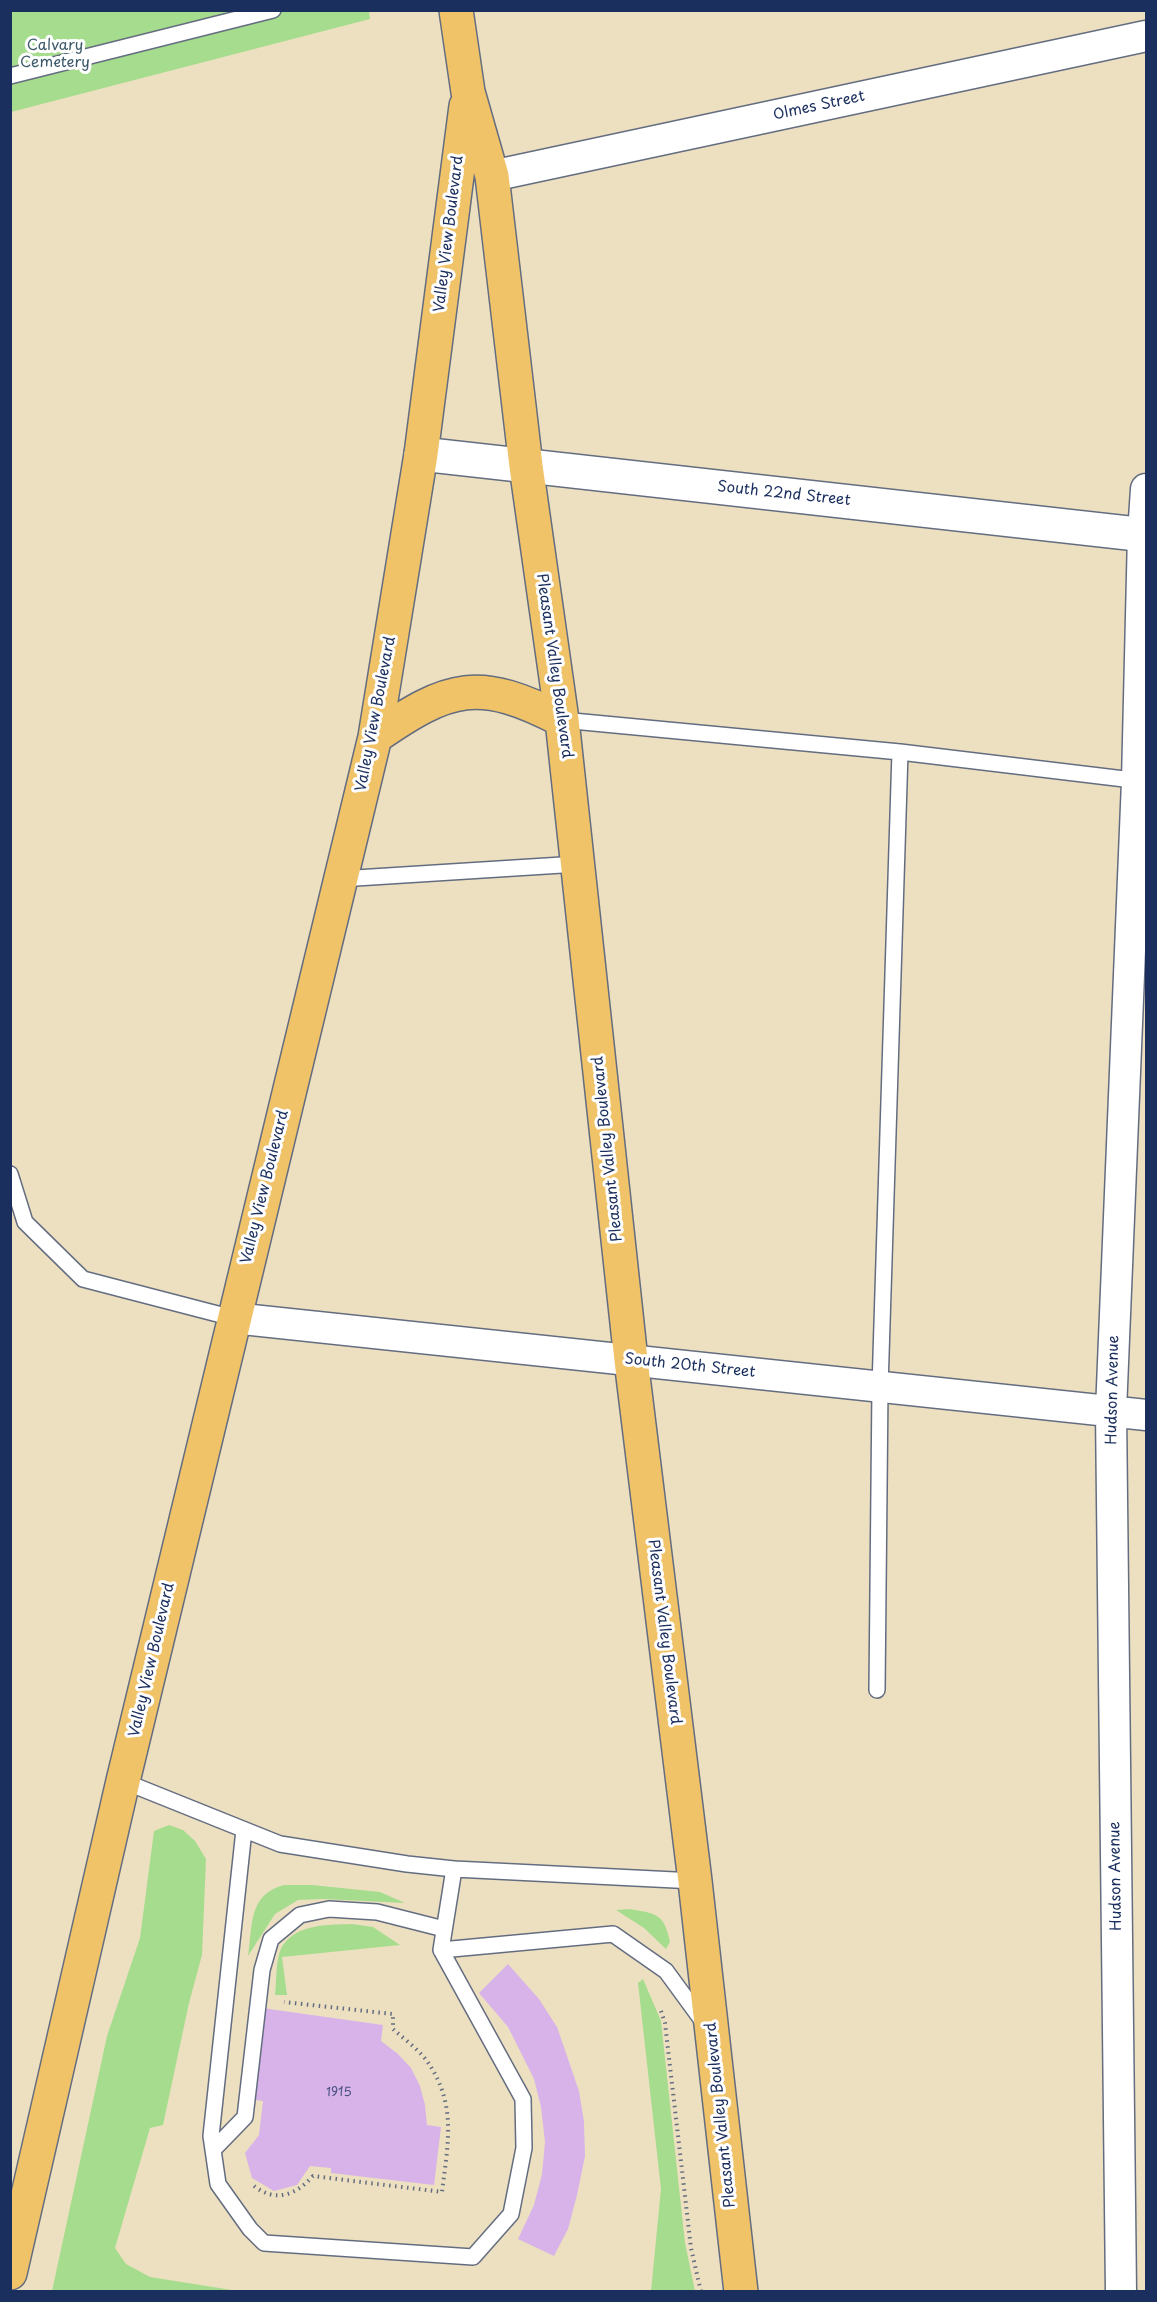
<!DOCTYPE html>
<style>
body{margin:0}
#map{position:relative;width:1157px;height:2302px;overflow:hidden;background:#ede0c0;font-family:"Playpen Sans",sans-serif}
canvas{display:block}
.frame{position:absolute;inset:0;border:12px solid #1b2f5e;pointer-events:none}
</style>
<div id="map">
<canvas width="1157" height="2302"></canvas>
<div class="frame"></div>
</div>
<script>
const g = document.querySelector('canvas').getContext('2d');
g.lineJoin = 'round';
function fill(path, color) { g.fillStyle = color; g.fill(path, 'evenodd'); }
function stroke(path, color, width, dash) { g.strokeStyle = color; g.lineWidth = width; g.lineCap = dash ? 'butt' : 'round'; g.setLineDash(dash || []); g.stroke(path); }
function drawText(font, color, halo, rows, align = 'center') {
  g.font = font + ' "Playpen Sans",sans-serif'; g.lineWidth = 6; g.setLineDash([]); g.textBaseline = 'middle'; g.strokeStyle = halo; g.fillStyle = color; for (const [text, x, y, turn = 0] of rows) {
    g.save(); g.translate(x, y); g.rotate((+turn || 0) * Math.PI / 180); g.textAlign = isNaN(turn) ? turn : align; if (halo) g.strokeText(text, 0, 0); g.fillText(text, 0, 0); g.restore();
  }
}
const green = new Path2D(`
 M 11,11 L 369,11 L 370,19 L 11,112 Z
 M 169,1825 L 183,1830 L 195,1841 L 206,1859 L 202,1955 L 189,2003 L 163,2125 L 150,2128 L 115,2248 L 126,2264 L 150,2277 L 238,2291 L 52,2291 L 107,2036 L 140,1938 L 154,1831 Z
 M 284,1885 L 312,1885 L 380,1892 L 405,1903 L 323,1899 L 298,1900 L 275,1914 L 248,1956 C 253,1924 248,1895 284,1885 Z
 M 630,1909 C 658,1914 664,1914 670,1942 L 666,1949 L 644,1928 L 616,1910 Z
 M 352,1924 L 373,1927 L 400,1945 L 282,1957 L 287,1995 L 275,1995 C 277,1981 275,1957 283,1945 C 299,1923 329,1925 352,1924 Z
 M 643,1979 L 661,2021 L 685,2243 L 695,2291 L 651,2291 L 661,2189 L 638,1983 Z`);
const building = new Path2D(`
 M 508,1964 L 539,1999 L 557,2027 L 579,2091 L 584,2122 L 585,2156 L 577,2195 L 568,2229 L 554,2256 L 518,2239 L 534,2205 L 542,2174 L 545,2142 L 541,2107 L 534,2079 L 508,2027 L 479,1993 Z
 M 262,2008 L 383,2025 L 381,2041 L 398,2054 L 411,2068 L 420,2086 L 425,2105 L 427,2125 L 441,2127 L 434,2185 L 331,2173 L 331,2168 L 310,2166 L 297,2185 L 274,2191 L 252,2178 L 245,2153 L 259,2135 L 263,2101 L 255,2100 Z`);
const path = new Path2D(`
 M 661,2011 L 665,2023 L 691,2248 L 701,2292
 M 254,2186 C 276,2203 296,2195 313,2176 L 442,2192 C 448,2143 457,2104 427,2061 C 418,2049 404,2039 393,2029 L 393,2014 L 284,2002`);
const service = new Path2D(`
 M 10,76 L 273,10
 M 562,720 L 900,752 L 1141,781
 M 340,879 L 578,864
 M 10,1174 L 25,1222 L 83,1279 L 233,1318
 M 877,1690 L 880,1387 L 900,752
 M 123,1781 L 280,1844 L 407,1864 L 454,1869 L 695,1881
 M 244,1830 L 211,2136 L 218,2184 L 250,2229 L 264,2243 L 473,2257 L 511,2214 L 524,2148 L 523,2099 L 441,1950 L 454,1869
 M 441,1950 L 613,1934 L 666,1971 L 704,2023
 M 213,2150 L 245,2117 L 262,1970 L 271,1939 L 300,1915 L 329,1909 L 377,1912 L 444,1929`);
const minor = new Path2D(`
 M 492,176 L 1146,36
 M 233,1318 L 1146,1415
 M 1121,2292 L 1111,1411 L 1137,781 L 1143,534 L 1146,489`);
const tertiary = new Path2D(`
 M 421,454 L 1146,535`);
const primary = new Path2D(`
 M 456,10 L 468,92 L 492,176 L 526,466 L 562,720 L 631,1360 L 695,1881 L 741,2292
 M 375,737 C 450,685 479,677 562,720
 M 10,2273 L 123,1781 L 375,737 L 421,454 L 466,106`);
const numberNames = [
 ["1915",339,2093]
];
const parkNames = [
 ["Calvary",55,46],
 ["Cemetery",55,63]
];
const streetNames = [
 ["Olmes Street",819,106,-12],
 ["Valley View Boulevard",449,234,-83],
 ["South 22nd Street",784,494,6],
 ["Pleasant Valley Boulevard",554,666,82],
 ["Valley View Boulevard",376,714,-79],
 ["Pleasant Valley Boulevard",608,1149,-96],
 ["Valley View Boulevard",265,1187,-76],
 ["South 20th Street",690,1366,6],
 ["Hudson Avenue",1113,1390,-89],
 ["Pleasant Valley Boulevard",664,1632,83],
 ["Valley View Boulevard",152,1660,-77],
 ["Hudson Avenue",1116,1876,-91],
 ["Pleasant Valley Boulevard",721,2115,-96]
];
fill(green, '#a6dc8d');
fill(building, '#d7b3e9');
stroke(service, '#646d80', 18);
stroke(minor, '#646d80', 33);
stroke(tertiary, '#646d80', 36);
stroke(primary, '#646d80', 36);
stroke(path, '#646d80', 4, [1.5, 4.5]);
stroke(service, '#fff', 15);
stroke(minor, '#fff', 30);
stroke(tertiary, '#fff', 33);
stroke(primary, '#f1c369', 33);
drawText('12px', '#4a5081', null, numberNames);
drawText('15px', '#3e5a6a', '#fff', parkNames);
drawText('15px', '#1b2f5e', '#fff', streetNames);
</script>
